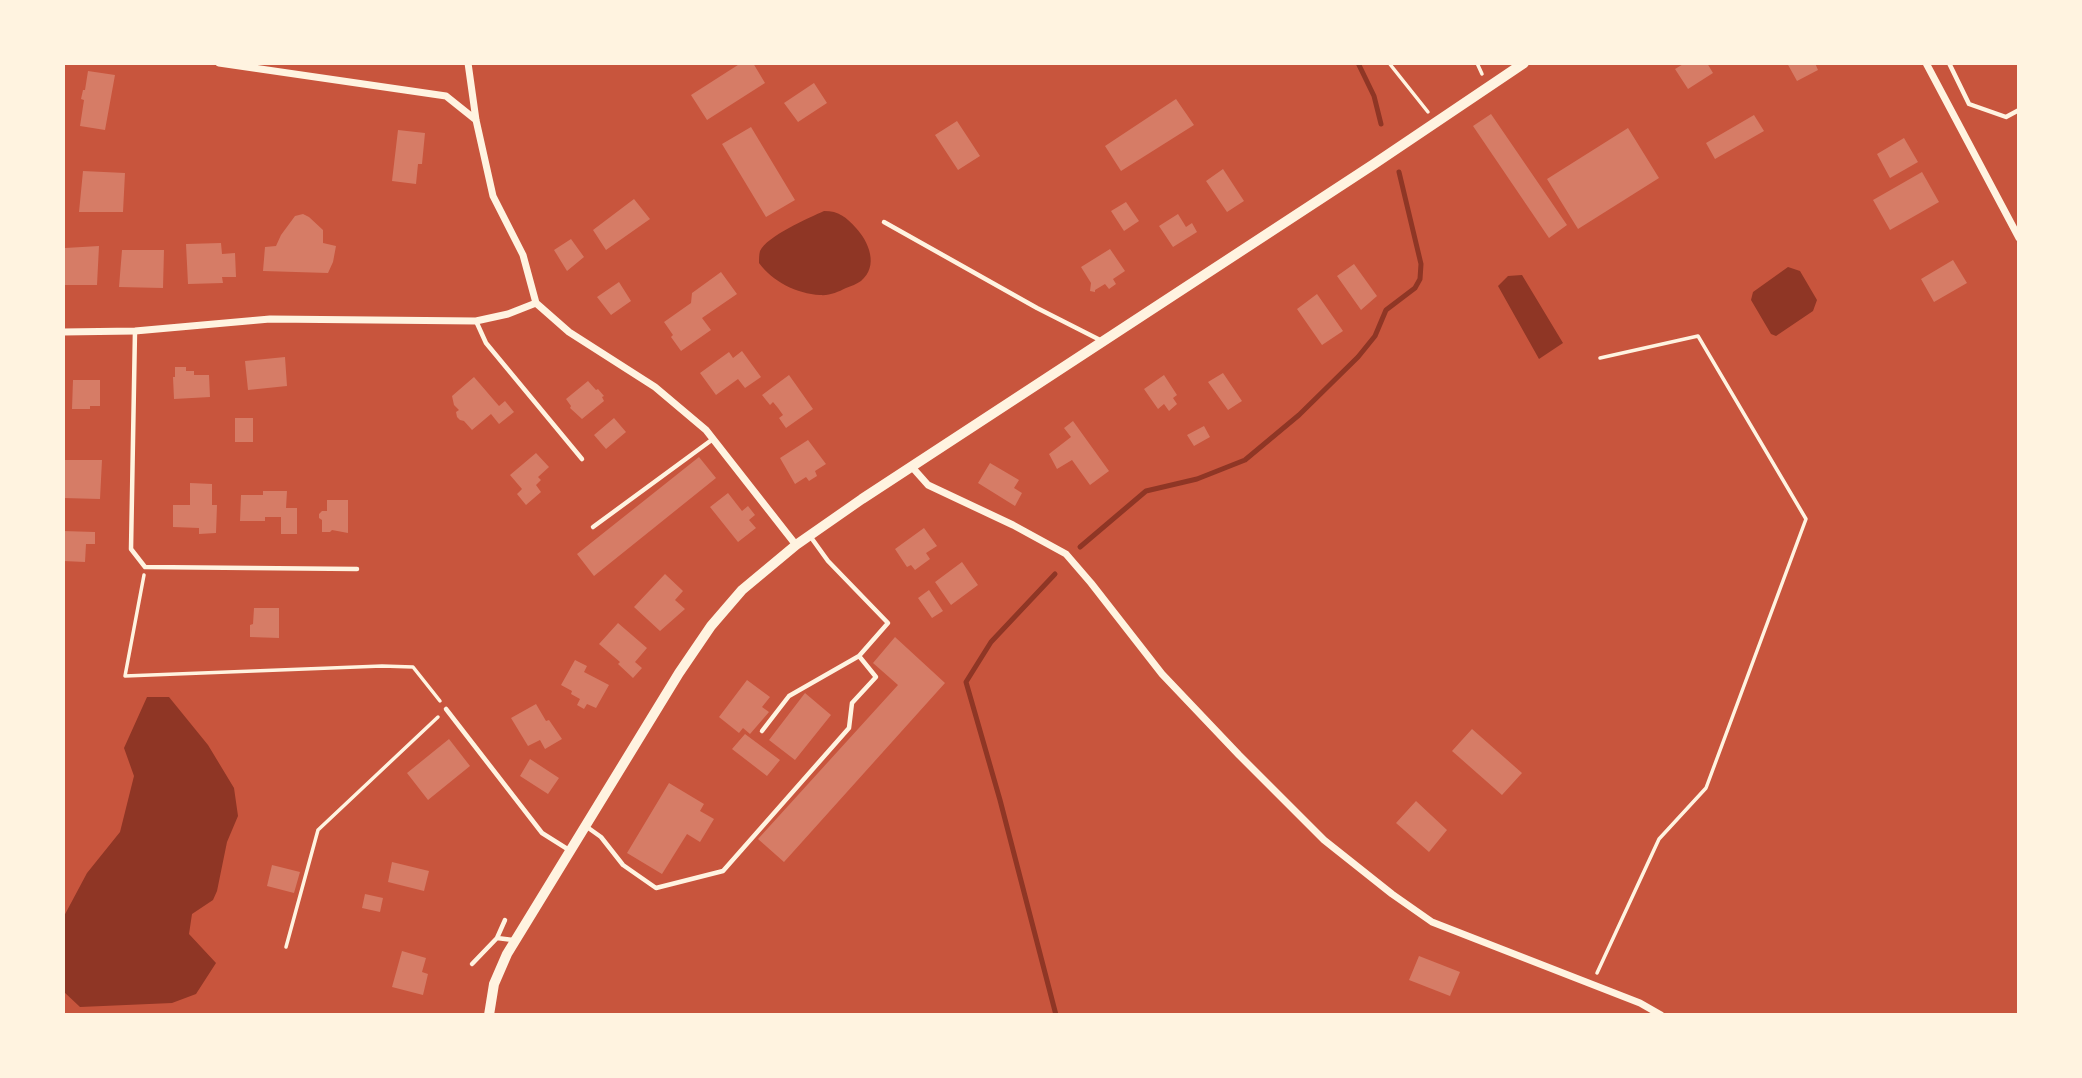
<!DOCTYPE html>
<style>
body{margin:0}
#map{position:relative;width:2082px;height:1078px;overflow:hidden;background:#c8553d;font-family:"Work Sans",sans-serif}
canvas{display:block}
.frame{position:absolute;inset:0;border:65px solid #fff3e0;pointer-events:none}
</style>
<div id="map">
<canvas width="2082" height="1078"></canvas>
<div class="frame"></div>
</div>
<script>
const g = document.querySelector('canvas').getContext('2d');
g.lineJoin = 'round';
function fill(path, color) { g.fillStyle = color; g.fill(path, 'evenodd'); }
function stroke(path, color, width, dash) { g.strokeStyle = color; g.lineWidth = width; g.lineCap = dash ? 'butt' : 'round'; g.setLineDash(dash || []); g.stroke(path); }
const water = new Path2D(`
 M 824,211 C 839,211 846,217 856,228 C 869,242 879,266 861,281 C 857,284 851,286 846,288 C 838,292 829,296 820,295 C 797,294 772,281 759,263 C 759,260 759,254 760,251 C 767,236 809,218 824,211 Z
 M 1788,267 L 1800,271 L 1817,300 L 1813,311 L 1776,336 L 1771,334 L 1751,300 L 1753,292 Z
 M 1522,275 L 1563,343 L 1539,359 L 1498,286 L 1508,276 Z
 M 147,697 L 169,697 L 208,745 L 234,788 L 238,816 L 227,842 L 217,891 L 213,900 L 192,914 L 189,934 L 216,963 L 196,994 L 172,1003 L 80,1007 L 63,991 L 63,918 L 87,873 L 120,832 L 134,776 L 124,748 Z`);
const stream = new Path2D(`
 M 1358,63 L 1374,96 L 1381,124
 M 1080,547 L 1146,491 L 1197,479 L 1245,460 L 1299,415 L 1358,357 L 1375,336 L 1386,310 L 1415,288 L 1420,279 L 1421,264 L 1399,172
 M 1055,574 L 991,642 L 966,682 L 1000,800 L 1056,1015`);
const building = new Path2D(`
 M 741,63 L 753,63 L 765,83 L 707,120 L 691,95 Z
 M 1685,63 L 1707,63 L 1713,73 L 1688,89 L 1675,69 Z
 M 1787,63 L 1815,63 L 1818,70 L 1797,81 Z
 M 88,71 L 115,75 L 105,130 L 80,126 L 84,100 L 81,99 L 83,90 L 85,90 Z
 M 814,83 L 827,103 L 798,122 L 784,103 Z
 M 1176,99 L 1194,125 L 1121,171 L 1105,146 Z
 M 1491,114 L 1567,225 L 1549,238 L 1473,126 Z
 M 1754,115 L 1764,131 L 1715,159 L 1706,143 Z
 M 957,121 L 980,156 L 958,170 L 935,135 Z
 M 751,127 L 795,200 L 766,217 L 722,144 Z
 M 1628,128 L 1659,178 L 1578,229 L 1547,179 Z
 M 398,130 L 425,133 L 422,164 L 418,164 L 416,184 L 392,181 Z
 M 1904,138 L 1918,162 L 1890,178 L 1877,154 Z
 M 1223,169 L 1244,201 L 1227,212 L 1206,181 Z
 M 83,171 L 125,173 L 123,212 L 79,212 Z
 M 1922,172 L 1939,202 L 1890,230 L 1873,200 Z
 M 634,199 L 650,219 L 606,250 L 593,230 Z
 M 1126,202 L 1139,221 L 1124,231 L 1111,211 Z
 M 303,214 L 309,217 L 323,230 L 323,243 L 336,246 L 333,262 L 328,273 L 263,271 L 265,247 L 276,246 L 281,235 L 295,216 Z
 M 1178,214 L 1186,227 L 1192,223 L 1197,232 L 1173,247 L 1159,226 Z
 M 571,239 L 584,257 L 567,271 L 554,250 Z
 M 221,243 L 222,254 L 235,253 L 236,277 L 222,277 L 223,283 L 188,284 L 186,244 Z
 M 99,246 L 97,285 L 63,285 L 65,248 Z
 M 1110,249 L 1125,271 L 1113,279 L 1116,284 L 1109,289 L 1105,284 L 1095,290 L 1095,292 L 1090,291 L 1091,283 L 1081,267 Z
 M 122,250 L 164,250 L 163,288 L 119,287 Z
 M 1953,260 L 1967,283 L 1934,302 L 1921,279 Z
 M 1354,264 L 1377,296 L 1361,310 L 1337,276 Z
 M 721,272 L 737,294 L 702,318 L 711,330 L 681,351 L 671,337 L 673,335 L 664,322 L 691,303 L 692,293 Z
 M 619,282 L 631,301 L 611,315 L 597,297 Z
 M 1317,294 L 1343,331 L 1322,345 L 1297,309 Z
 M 742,351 L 761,377 L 745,388 L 738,379 L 716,395 L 700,373 L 729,352 L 733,358 Z
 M 285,357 L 287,386 L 248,390 L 245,361 Z
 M 175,367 L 186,367 L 186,371 L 194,371 L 194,375 L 209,375 L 210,397 L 174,399 L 173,377 L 175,377 Z
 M 1223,373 L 1242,401 L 1228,410 L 1208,382 Z
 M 789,375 L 813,409 L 786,428 L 779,418 L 783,415 L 778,408 L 773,402 L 770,405 L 762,395 Z
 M 1164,375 L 1177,395 L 1173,398 L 1177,404 L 1169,411 L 1164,404 L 1158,409 L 1144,389 Z
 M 474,377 L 499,406 L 505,401 L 514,412 L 499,424 L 491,414 L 472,430 L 464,421 L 460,420 L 457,417 L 456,412 L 459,410 L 454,405 L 452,396 Z
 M 73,380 L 100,380 L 100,406 L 90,406 L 90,409 L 72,409 Z
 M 588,381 L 596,390 L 598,389 L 604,396 L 602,397 L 604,401 L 582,419 L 570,408 L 571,406 L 566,399 Z
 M 235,418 L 253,418 L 253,442 L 235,442 Z
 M 614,418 L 626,432 L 606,449 L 594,435 Z
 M 1073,421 L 1109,471 L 1090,485 L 1072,460 L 1057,469 L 1049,454 L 1071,437 L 1064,428 Z
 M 1204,426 L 1210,437 L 1194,446 L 1187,435 Z
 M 808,440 L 826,464 L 815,471 L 817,476 L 809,481 L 806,477 L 795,484 L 780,458 Z
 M 536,453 L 549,467 L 538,477 L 541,480 L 536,485 L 541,492 L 526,505 L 517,494 L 522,489 L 510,475 Z
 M 699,457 L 716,478 L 594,576 L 577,554 Z
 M 63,460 L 102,460 L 100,499 L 63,498 Z
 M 990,463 L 1019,480 L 1014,488 L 1022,493 L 1015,506 L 978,483 Z
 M 190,483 L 212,484 L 212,505 L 217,505 L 216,533 L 199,534 L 199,528 L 173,527 L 173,505 L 190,505 Z
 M 263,491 L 287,491 L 286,508 L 297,508 L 297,534 L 281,534 L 281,517 L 265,517 L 265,521 L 240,521 L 241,495 L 263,495 Z
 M 728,493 L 742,511 L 748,506 L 755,515 L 749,520 L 756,528 L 738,542 L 710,507 Z
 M 327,500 L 348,500 L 348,533 L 332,530 L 330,532 L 322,532 L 322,520 L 319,518 L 319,514 L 322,511 L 327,511 Z
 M 924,528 L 937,546 L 926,553 L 930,559 L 915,570 L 911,565 L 907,567 L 895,549 Z
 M 63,531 L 95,532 L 95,544 L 86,544 L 85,562 L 63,561 Z
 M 962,562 L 978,585 L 951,605 L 935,582 Z
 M 665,574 L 683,591 L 675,600 L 685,609 L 660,631 L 634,607 Z
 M 929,590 L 943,611 L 932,618 L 918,598 Z
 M 254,608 L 279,608 L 279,638 L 250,637 L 250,625 L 253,624 Z
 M 618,623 L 647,648 L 635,662 L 642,668 L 633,678 L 618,664 L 620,662 L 599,644 Z
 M 895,637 L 945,683 L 784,862 L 758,839 L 898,685 L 873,663 Z
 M 575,660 L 587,666 L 584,672 L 609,685 L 596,708 L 587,704 L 584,709 L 577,705 L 580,699 L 571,694 L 572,691 L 561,685 Z
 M 747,680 L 770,697 L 762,707 L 769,712 L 750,734 L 743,728 L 739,733 L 719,717 Z
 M 805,693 L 831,715 L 795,760 L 769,740 Z
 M 536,704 L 546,721 L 549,720 L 562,739 L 545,749 L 540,740 L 528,746 L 511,718 Z
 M 1472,729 L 1522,773 L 1502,795 L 1452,751 Z
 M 745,734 L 780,760 L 767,776 L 732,749 Z
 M 449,739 L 470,766 L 428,800 L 407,773 Z
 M 530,759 L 559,778 L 548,794 L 520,776 Z
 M 669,783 L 704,804 L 700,811 L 714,819 L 700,842 L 687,834 L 662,874 L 627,853 Z
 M 1416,801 L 1447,830 L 1429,852 L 1396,823 Z
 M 392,862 L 429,871 L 424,891 L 388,882 Z
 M 272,865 L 300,872 L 294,893 L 267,886 Z
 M 365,894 L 383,898 L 380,912 L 362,908 Z
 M 402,951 L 426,958 L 422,972 L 428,974 L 423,995 L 392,987 Z
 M 1419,956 L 1460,972 L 1450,996 L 1409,980 Z`);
const path = new Path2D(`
 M 1389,63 L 1428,112
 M 1477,63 L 1482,74
 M 144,575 L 125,676 L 382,666 L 413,667 L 440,701
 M 286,947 L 318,830 L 438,717
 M 1597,973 L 1659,839 L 1706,788 L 1806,519 L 1698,336 L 1600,358`);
const service = new Path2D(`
 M 1949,63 L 1969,104 L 2006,117 L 2019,110
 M 884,222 L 1037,308 L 1102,341
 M 476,321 L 486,343 L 582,459
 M 135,331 L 131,549 L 145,567 L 357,569
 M 593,527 L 713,439
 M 446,709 L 542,833 L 569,850
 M 762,731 L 789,696 L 859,656 L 888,623 L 828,561 L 810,536
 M 587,827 L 601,837 L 623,865 L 656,888 L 723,871 L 849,728 L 852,703 L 876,677 L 859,656
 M 497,938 L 513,940
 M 472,964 L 497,938 L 505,920`);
const minor = new Path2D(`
 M 219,63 L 446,96 L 476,120
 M 468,63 L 476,120 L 493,196 L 523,255 L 536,303 L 569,332 L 655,387 L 706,430 L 796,545
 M 1926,63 L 2019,238
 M 63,332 L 135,331 L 270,319 L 476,321 L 508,314 L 536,303
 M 912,467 L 928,485 L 1013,525 L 1066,554 L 1091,583 L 1162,674 L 1239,755 L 1324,840 L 1392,894 L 1432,922 L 1640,1003 L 1661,1015`);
const tertiary = new Path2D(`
 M 489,1015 L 494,984 L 507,954 L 679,673 L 711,626 L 742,590 L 796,545 L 862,499 L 1374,164 L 1524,63`);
fill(water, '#8f3625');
stroke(stream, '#8f3625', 5);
fill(building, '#d67c66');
stroke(path, '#fff3e0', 3.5);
stroke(service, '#fff3e0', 4.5);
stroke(minor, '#fff3e0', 7);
stroke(tertiary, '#fff3e0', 10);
</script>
